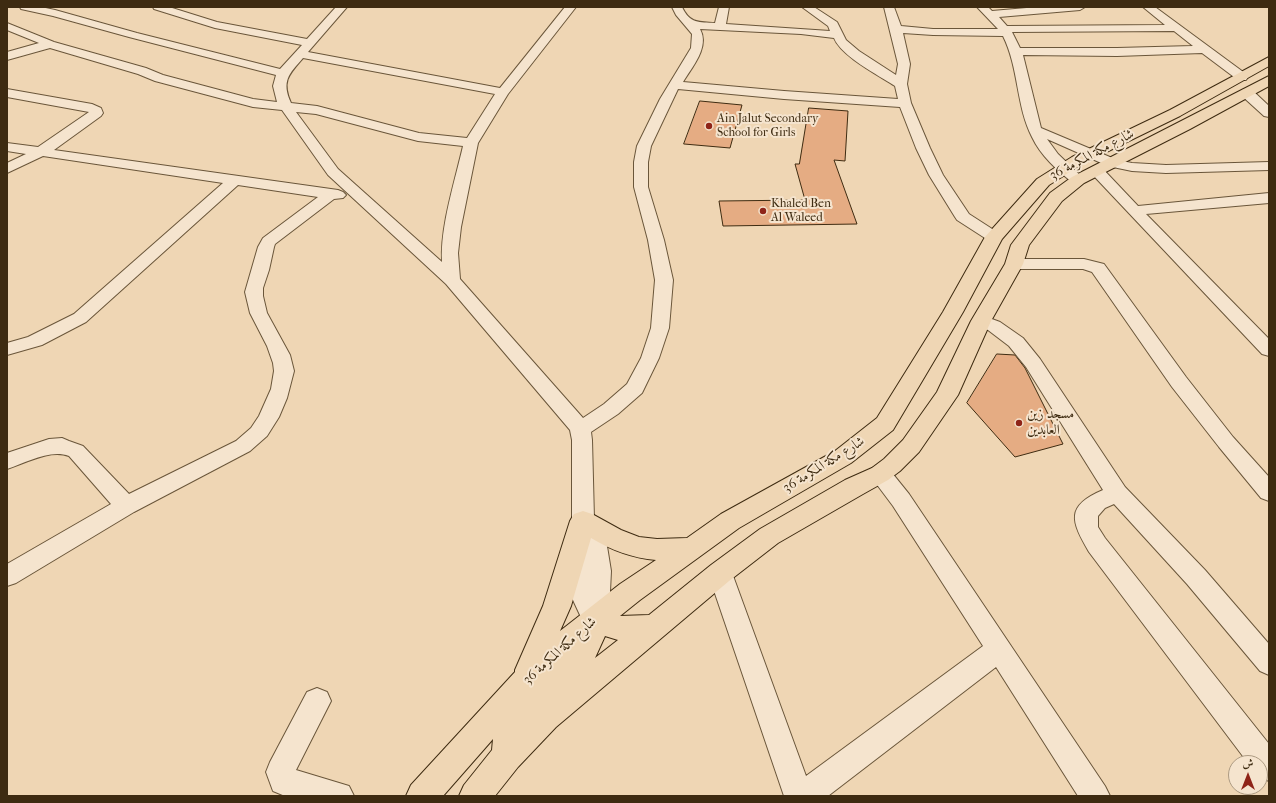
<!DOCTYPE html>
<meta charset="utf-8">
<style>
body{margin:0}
#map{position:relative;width:1276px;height:803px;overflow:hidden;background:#efd6b4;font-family:"IM FELL French Canon",Amiri,serif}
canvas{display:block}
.frame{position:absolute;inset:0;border:8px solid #3e2b11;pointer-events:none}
.north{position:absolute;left:1228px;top:755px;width:40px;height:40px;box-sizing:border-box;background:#f5e4ce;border:1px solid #ac9a82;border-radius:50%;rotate:0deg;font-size:11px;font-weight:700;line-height:16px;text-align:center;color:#3e2b11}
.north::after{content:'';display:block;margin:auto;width:14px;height:18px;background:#8f2418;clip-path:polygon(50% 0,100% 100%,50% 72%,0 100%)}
</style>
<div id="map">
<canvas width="1276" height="803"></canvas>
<div class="frame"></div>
<div class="north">ش</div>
</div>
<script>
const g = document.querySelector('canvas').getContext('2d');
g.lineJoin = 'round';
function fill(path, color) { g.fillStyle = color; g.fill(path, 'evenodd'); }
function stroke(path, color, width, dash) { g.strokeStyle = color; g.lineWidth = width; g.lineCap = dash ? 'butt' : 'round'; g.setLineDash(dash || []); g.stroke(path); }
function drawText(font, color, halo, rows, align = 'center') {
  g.font = font + ' "IM FELL French Canon",Amiri,serif'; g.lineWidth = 4; g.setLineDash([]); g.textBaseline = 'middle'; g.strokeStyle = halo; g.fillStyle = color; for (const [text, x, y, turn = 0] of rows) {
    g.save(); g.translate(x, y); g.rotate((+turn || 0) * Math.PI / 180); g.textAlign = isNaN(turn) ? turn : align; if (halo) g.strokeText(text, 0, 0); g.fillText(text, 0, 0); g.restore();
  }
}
const building = new Path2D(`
 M 700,101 L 742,105 L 730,148 L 684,144 Z
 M 809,108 L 848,111 L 845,161 L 834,160 L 857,224 L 723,226 L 719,201 L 805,200 L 795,164 L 799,164 Z
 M 997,354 L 1015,355 L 1025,368 L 1063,444 L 1015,457 L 967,403 Z`);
const minor = new Path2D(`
 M 20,7 L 41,7 L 55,10 L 137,33 L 280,69 L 302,45 L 215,28 L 154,9 L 153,7 L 169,7 L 217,22 L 307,39 L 336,7 L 347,7 L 308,52 L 500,88 L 565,7 L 576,7 L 508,94 L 478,143 L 461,227 L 458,253 L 460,279 L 583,418 L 604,404 L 627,384 L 641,358 L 651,328 L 655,280 L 648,240 L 634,187 L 634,162 L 637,146 L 660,99 L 691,48 L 692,34 L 676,15 L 672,7 L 682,7 C 690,24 699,22 715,23 L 719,7 L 729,7 L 726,24 L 830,31 L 828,26 L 802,7 L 814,7 L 837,22 L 846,40 L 859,51 L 896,75 L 898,64 L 884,7 L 894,7 L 901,26 L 933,29 L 998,29 L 977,7 L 988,7 L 992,11 L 1038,7 L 1085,7 L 1080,10 L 999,17 L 1007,26 L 1165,25 L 1143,7 L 1155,7 L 1246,74 L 1248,77 L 1246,80 L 1238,80 L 1202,53 L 1117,56 L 1023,55 L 1041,128 L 1117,160 L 1132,163 L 1166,165 L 1269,162 L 1269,170 L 1166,173 L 1132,171 L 1108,166 L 1047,139 L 1058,154 L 1085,180 L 1083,183 L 1078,184 L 1073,183 C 1057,170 1041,156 1032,137 C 1016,106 1019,68 1003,36 L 933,35 L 903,33 L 910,64 L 907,84 L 911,103 L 930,148 L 943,175 L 969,214 L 1000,234 L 1002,237 L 1000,240 L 994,242 L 988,240 L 957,220 L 955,217 L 929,175 L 916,148 L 900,107 L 784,99 L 678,89 L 651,146 L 648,162 L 648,187 L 664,240 L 673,280 L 669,328 L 659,358 L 642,393 L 618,414 L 591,432 L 592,440 L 594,519 L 606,540 L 611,571 L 609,612 L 604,628 L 595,631 L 586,628 L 573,600 L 567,560 L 567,546 L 572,521 L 572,440 L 570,430 L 446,284 L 328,175 L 282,110 L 253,107 L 155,81 L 138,74 L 50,48 L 7,60 L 7,52 L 39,43 L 7,30 L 7,23 L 54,42 L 146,68 L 163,75 L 253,99 L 277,102 L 273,86 L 276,75 L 129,37 L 53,16 L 21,9 ZM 700,29 L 801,34 L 834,38 C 841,56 878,75 895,86 L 898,99 L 784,91 L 683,82 C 692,67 710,47 700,29 ZM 1174,31 L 1193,46 L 1117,48 L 1020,48 L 1012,32 ZM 303,58 L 495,94 L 467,138 L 419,133 L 317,106 L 291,103 C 281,81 289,74 303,58 ZM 296,112 L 316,114 L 418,141 L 463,146 C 455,181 440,227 442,262 L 338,169 Z
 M 7,89 L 92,104 L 101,108 L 103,113 L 101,116 L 54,150 L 338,190 L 343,192 L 346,195 L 343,198 L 334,199 L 275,244 L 274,247 L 269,270 L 263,288 L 263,296 L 267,313 L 290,355 L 294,371 L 287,398 L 279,417 L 267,436 L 250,451 L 134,512 L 16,583 L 7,586 L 7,564 L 111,504 L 69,456 C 49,449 26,463 7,469 L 7,453 L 49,439 L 62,438 L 69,441 L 83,446 L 129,494 L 236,441 L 251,428 L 259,416 L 271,389 L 274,371 L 273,363 L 267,346 L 250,313 L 245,292 L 258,247 L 263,238 L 318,197 L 238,185 L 86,322 L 42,345 L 7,355 L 7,343 L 28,337 L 74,314 L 223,183 L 43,156 L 7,173 L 7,163 L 26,154 L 7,151 L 7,143 L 38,147 L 89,112 L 7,97 Z
 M 1247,89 L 1252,90 L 1269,106 L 1269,117 L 1264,116 L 1242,96 L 1241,93 L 1242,90 Z
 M 1097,167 L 1102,168 L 1138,206 L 1269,193 L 1269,203 L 1146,214 L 1269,339 L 1269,356 L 1262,354 L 1092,174 L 1090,171 L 1092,168 Z
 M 1014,259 L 1084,259 L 1104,264 L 1186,377 L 1233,437 L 1269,477 L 1269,501 L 1261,498 L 1219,447 L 1172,387 L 1092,272 L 1083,269 L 1014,269 L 1008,268 L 1006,264 L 1008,260 Z
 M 981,315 L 1000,322 L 1023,338 L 1040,359 L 1125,487 L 1205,570 L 1269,644 L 1269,675 L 1260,671 L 1187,584 L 1114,504 L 1105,508 L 1098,516 L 1098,527 L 1105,538 L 1269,744 L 1269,781 L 1260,777 L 1260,763 L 1248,763 L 1089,552 C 1071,521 1065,506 1103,490 L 1026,367 L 1009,346 L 988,330 L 975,325 L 972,321 L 975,317 Z
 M 880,466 L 888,468 L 909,494 L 1105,786 L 1110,796 L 1078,796 L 996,667 L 828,796 L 784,796 L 708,573 L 712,566 L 720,563 L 728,566 L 732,573 L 806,776 L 983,646 L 893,506 L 869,474 L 872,468 Z
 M 317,688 L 327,692 L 331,701 L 296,770 L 349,786 L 354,796 L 285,796 L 273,791 L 266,772 L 270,762 L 307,692 Z`);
const major = new Path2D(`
 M 1269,57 L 1269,66 L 1180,116 L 1084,163 L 1049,185 L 1002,239 L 963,312 L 893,430 L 851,463 L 739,528 L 640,600 L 620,616 L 649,615 L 711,565 L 760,529 L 845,480 L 872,468 L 884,459 L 903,440 L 937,392 L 971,321 L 1005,264 L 1011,245 L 1050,193 L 1072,177 L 1269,76 L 1269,86 L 1190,129 L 1084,183 L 1062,201 L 1029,245 L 1023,264 L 991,321 L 958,395 L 919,452 L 900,471 L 888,480 L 863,494 L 778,543 L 729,581 L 556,727 L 518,767 L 495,796 L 459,796 L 464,785 L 492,750 L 493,739 L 443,796 L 406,796 L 411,785 L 515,672 L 515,670 L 543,606 L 570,521 L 574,514 L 583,511 L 592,514 L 621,530 L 639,537 L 657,539 L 687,538 L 721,514 L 835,451 L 877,418 L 943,312 L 985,237 L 1037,179 L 1072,157 L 1170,110 ZM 591,538 C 611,550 632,558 656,560 L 620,584 L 560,631 L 571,606 ZM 605,636 L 618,640 L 595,658 Z`);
const markers = [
 [709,126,4,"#8f2418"],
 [763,211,4,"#8f2418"],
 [1019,423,4,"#8f2418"]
];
const farPoinames = [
 ["Ain Jalut Secondary",717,119],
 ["School for Girls",717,133],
 ["Khaled Ben",771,204],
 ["Al Waleed",771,218]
];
const streetNames = [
 ["شارع مكة المكرمة 36",1092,155,-28],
 ["شارع مكة المكرمة 36",824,465,-32],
 ["شارع مكة المكرمة 36",560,651,-42]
];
const poiNames = [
 ["مسجد زين",1027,415],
 ["العابدين",1027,431]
];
fill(building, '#e5ac83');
stroke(building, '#3e2b11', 1);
stroke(minor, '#6a563a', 2);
stroke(major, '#3e2b11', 2);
fill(minor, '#f5e4ce');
fill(major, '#efd6b4');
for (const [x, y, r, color] of markers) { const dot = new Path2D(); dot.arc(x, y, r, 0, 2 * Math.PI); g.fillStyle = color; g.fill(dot); stroke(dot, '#f5e4ce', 1.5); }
drawText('12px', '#3e2b11', '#f5e4ce', farPoinames, 'left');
drawText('14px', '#3e2b11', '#f5e4ce', streetNames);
drawText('14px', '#3e2b11', '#f5e4ce', poiNames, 'left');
</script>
